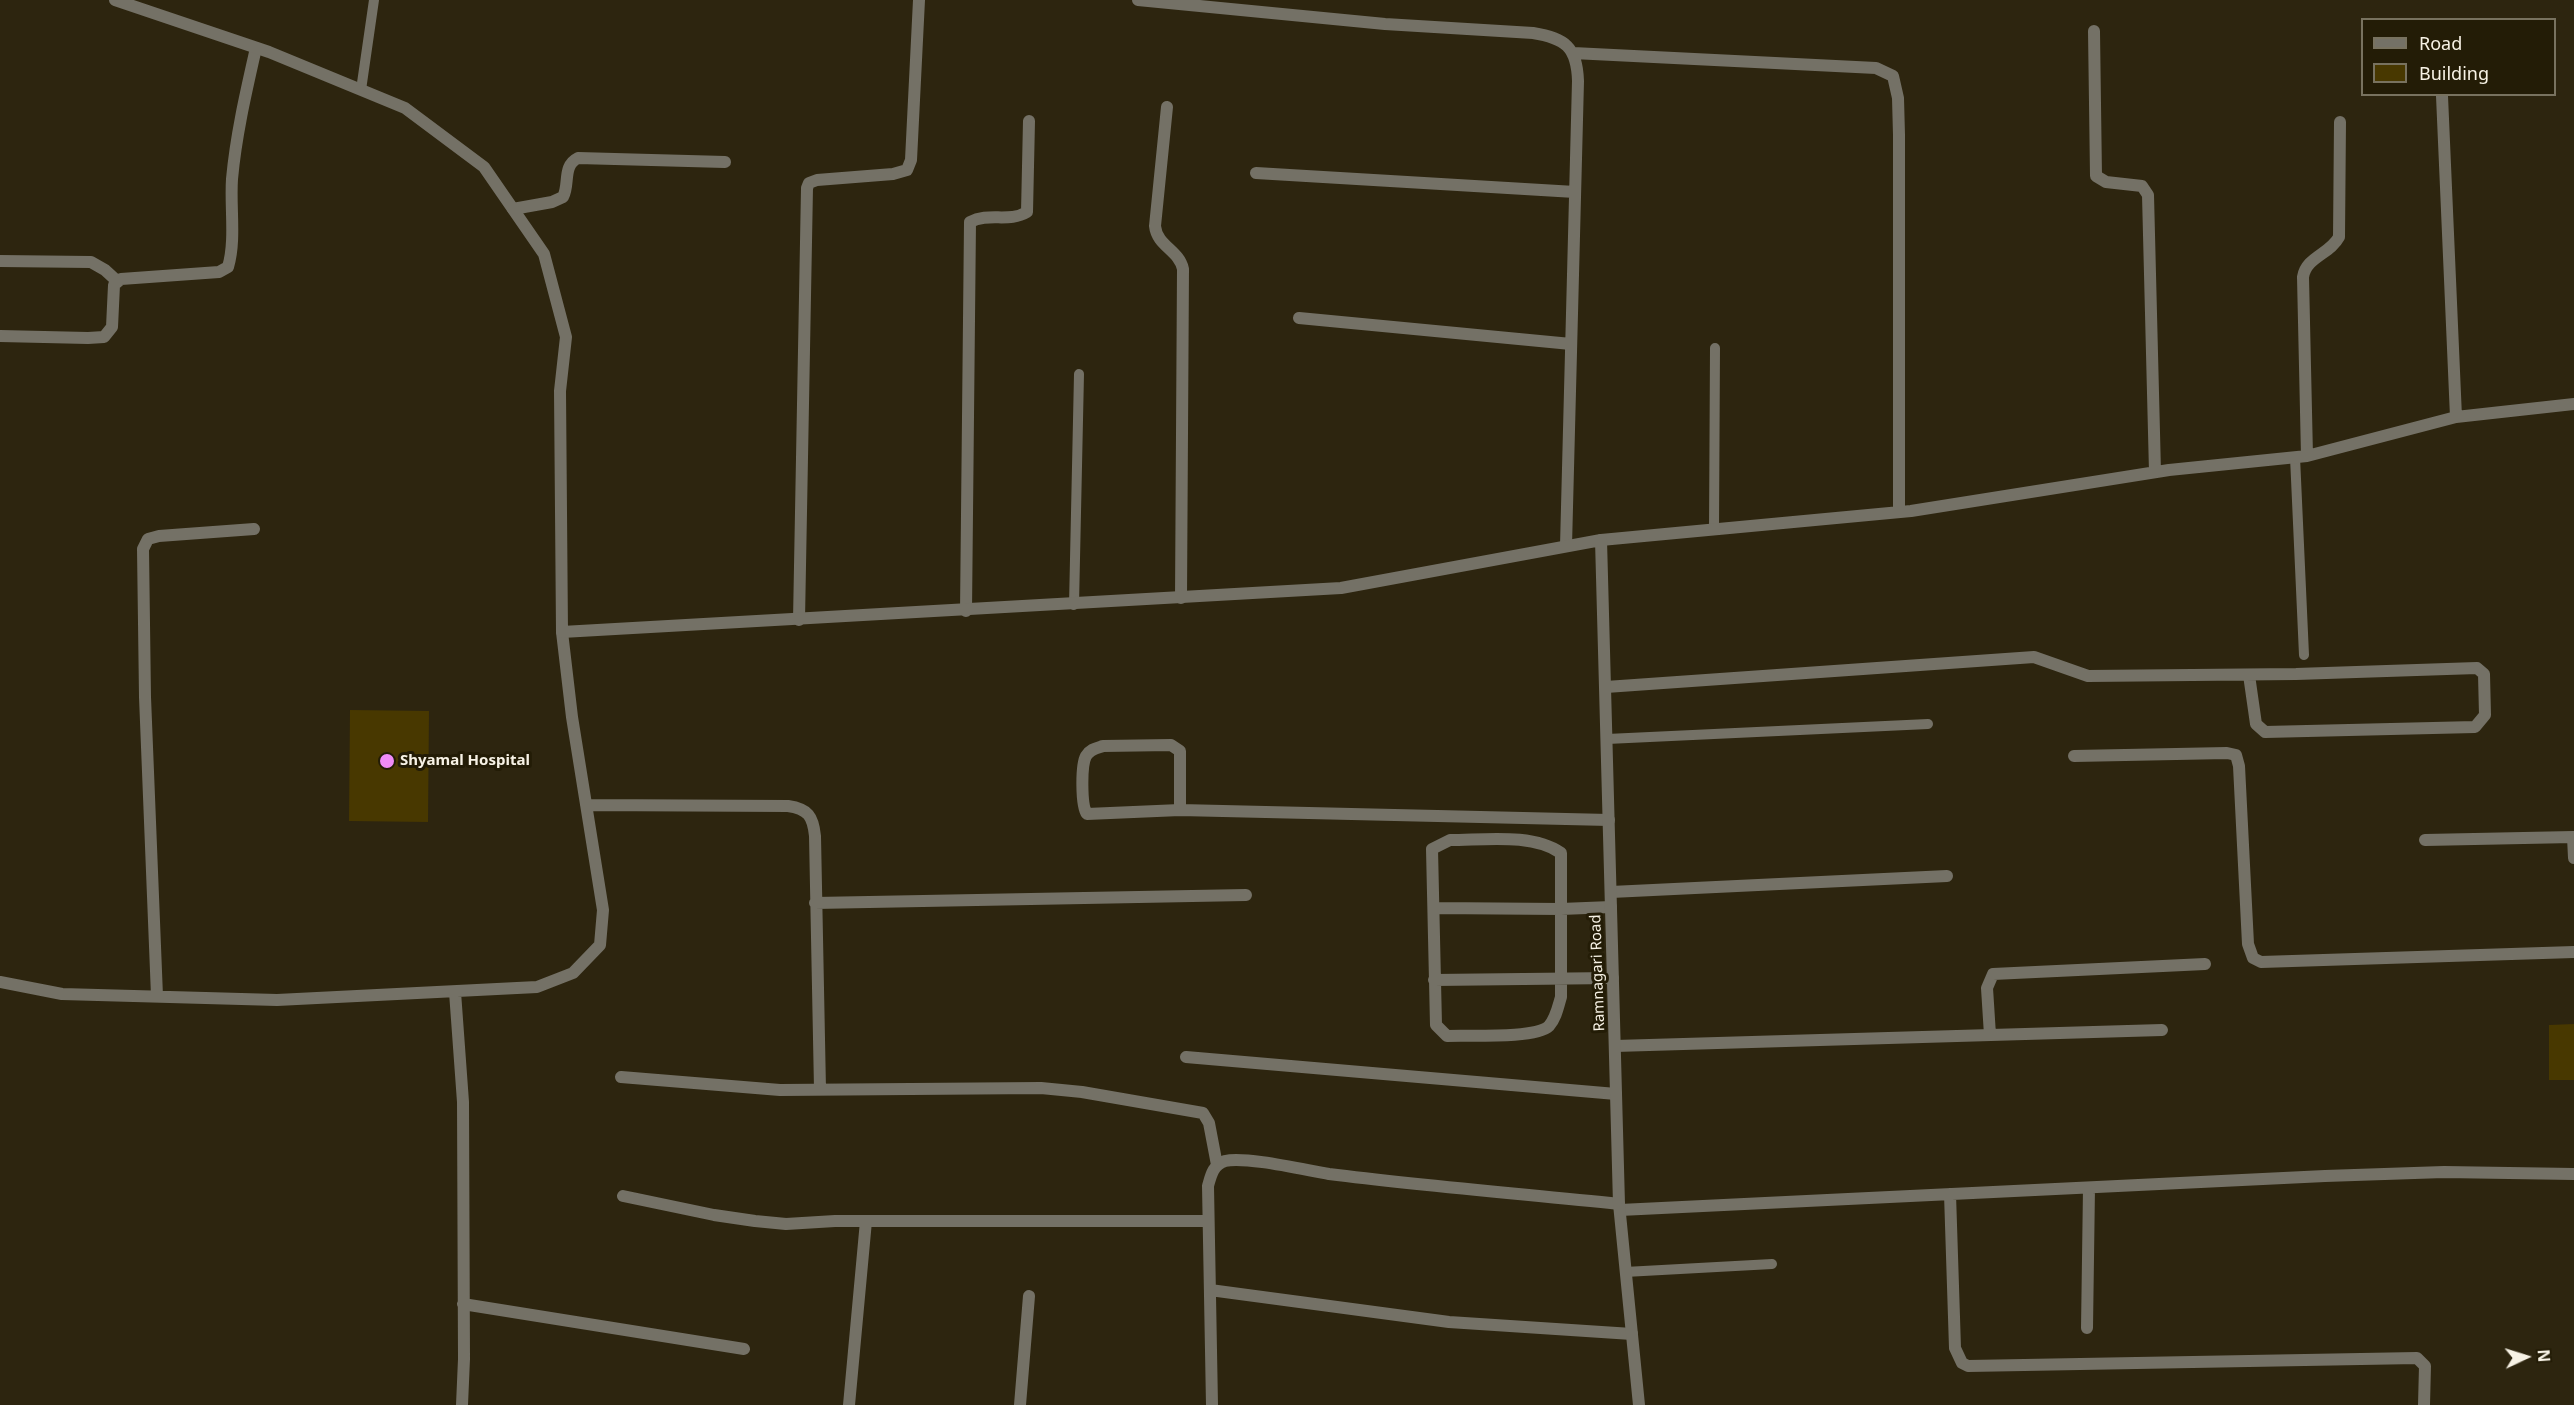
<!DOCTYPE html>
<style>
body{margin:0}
#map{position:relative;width:2574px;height:1405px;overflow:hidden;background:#2d250f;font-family:"Noto Sans",sans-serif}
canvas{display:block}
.legend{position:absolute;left:2361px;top:18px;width:195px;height:78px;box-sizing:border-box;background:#231c06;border:2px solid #78725f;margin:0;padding:8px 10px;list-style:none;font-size:18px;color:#f7f2e5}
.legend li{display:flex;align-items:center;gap:12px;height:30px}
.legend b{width:30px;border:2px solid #78725f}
.north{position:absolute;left:2496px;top:1327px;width:60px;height:60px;-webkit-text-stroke:4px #231c06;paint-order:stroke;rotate:86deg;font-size:16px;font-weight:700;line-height:24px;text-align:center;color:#f7f2e5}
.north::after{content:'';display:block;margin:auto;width:21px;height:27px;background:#f7f2e5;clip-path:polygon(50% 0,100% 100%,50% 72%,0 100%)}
</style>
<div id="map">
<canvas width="2574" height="1405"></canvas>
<ul class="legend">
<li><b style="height:8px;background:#747166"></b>Road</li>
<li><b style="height:16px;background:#483800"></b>Building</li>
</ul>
<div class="north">N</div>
</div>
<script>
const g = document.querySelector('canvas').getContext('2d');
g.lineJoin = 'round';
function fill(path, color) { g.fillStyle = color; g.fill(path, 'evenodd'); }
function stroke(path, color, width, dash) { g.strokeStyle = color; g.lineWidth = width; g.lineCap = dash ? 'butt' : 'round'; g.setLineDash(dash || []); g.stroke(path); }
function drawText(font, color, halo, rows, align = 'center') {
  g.font = font + ' "Noto Sans",sans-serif'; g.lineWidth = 6; g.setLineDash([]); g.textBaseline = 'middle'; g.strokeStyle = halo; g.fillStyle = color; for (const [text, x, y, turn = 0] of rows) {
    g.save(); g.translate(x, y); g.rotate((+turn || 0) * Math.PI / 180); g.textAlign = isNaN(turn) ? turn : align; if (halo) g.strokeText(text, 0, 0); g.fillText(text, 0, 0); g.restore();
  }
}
const building = new Path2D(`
 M 350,710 L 429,711 L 428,822 L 349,821 Z
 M 2574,1024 L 2574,1080 L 2549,1080 L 2549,1025 Z`);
const service = new Path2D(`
 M 361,90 L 374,0
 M 2295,457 L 2304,655
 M 1714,529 L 1715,348
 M 1074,605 L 1079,374
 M 1607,739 L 1928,724
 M 1625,1272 L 1772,1264`);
const minor = new Path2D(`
 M 1138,0 L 1385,24 L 1533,33 C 1565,38 1577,47 1578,81 L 1566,546
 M 2094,31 L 2096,176 L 2106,182 L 2142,186 L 2148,195 L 2155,472
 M 1573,53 L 1876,68 L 1893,76 L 1898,98 L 1899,135 L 1899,512
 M 2442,96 L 2456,417
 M 1167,107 L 1155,226 C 1157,246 1179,250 1183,269 L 1181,598
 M 1256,173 L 1575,192
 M 513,209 L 552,202 L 563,197 C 570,184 562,166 578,158 L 725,162
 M 0,261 L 91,262 L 105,270 L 117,281
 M 1299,318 L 1571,344
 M 0,336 L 88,338 L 104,337 L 112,327 L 114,285 L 121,279 L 219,272 L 228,267 C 236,240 230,207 232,179 C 236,135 246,92 256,48
 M 2307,456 L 2303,277 C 2306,257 2330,254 2339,237 L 2340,122
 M 1601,540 L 1911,511 L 2169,470 L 2307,456 L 2456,417 L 2574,404
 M 966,611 L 970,222 C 989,212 1009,223 1027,212 L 1029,121
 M 799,620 L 807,188 L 809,183 L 817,180 L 893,174 L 907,170 L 911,160 L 919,0
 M 1606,687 L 2034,657 L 2088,676 L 2296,674 L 2477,668 L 2484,674 L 2485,715 L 2475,727 L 2265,732 L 2256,724 L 2249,675
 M 2074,756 L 2227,753 L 2236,755 L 2239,766 L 2248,944 L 2253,958 L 2261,962 L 2574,952
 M 586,805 L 788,806 C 808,809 813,816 815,836 L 820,1089
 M 1180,810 L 1180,751 L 1171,745 L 1103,746 C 1097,748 1090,749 1086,756 C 1081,765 1081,806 1087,814 L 1180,810 L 1609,820
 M 1450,840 C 1484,840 1533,833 1561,853 L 1561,997 C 1558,1007 1556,1018 1549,1026 C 1536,1039 1467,1035 1447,1036 L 1436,1025 L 1432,849 Z
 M 2425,840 L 2573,837 L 2574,858
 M 1611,892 L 1947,876
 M 815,903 L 1246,895
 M 1434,908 L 1561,909 L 1611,907
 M 1434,980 L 1613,978
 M 0,982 L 62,994 L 277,1000 L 537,987 L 573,973 L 600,945 L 603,910 L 572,717 L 562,632
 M 455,992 L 463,1102 L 464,1359 L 462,1405
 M 157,996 L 145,697 L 143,549 L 148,539 L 159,536 L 254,529
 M 1990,1035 L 1987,988 L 1993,974 L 2205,964
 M 1615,1046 L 2162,1030
 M 1186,1057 L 1616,1094
 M 621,1077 L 780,1090 L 1041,1088 L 1082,1092 L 1203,1113 L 1209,1123 L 1217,1165
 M 1950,1194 L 1955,1348 L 1962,1363 L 1968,1366 L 2417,1358 L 2425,1366 L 2424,1405
 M 623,1196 L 714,1215 L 755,1221 L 786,1224 L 835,1221 L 1208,1221
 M 1620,1210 L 2325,1176 L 2444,1172 L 2574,1174
 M 1210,1290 L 1449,1322 L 1632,1334
 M 463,1304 L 744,1349
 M 2087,1328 L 2089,1188
 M 849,1405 L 866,1221
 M 1020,1405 L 1029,1296
 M 1212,1405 L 1208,1186 C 1211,1175 1213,1165 1225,1161 C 1245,1156 1305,1170 1329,1174 C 1425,1186 1522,1194 1619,1204`);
const tertiary = new Path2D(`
 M 115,0 L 269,52 L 405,108 L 484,167 L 544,254 L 566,337 L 560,391 L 562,632 L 1341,588 L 1601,540 L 1619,1204 L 1639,1405`);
const markers = [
 [387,761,8,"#ef8bf7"]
];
const poiNames = [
 ["Shyamal Hospital",400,761]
];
const streetNames = [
 ["Ramnagari Road",1598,973,-92]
];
fill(building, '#483800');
stroke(service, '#747166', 10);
stroke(minor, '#747166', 12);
stroke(tertiary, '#747166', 12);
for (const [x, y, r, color] of markers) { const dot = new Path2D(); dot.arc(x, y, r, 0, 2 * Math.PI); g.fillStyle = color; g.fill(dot); stroke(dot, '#231c06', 2); }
drawText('bold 15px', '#f7f2e5', '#231c06', poiNames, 'left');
drawText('15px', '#f7f2e5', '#231c06', streetNames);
</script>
